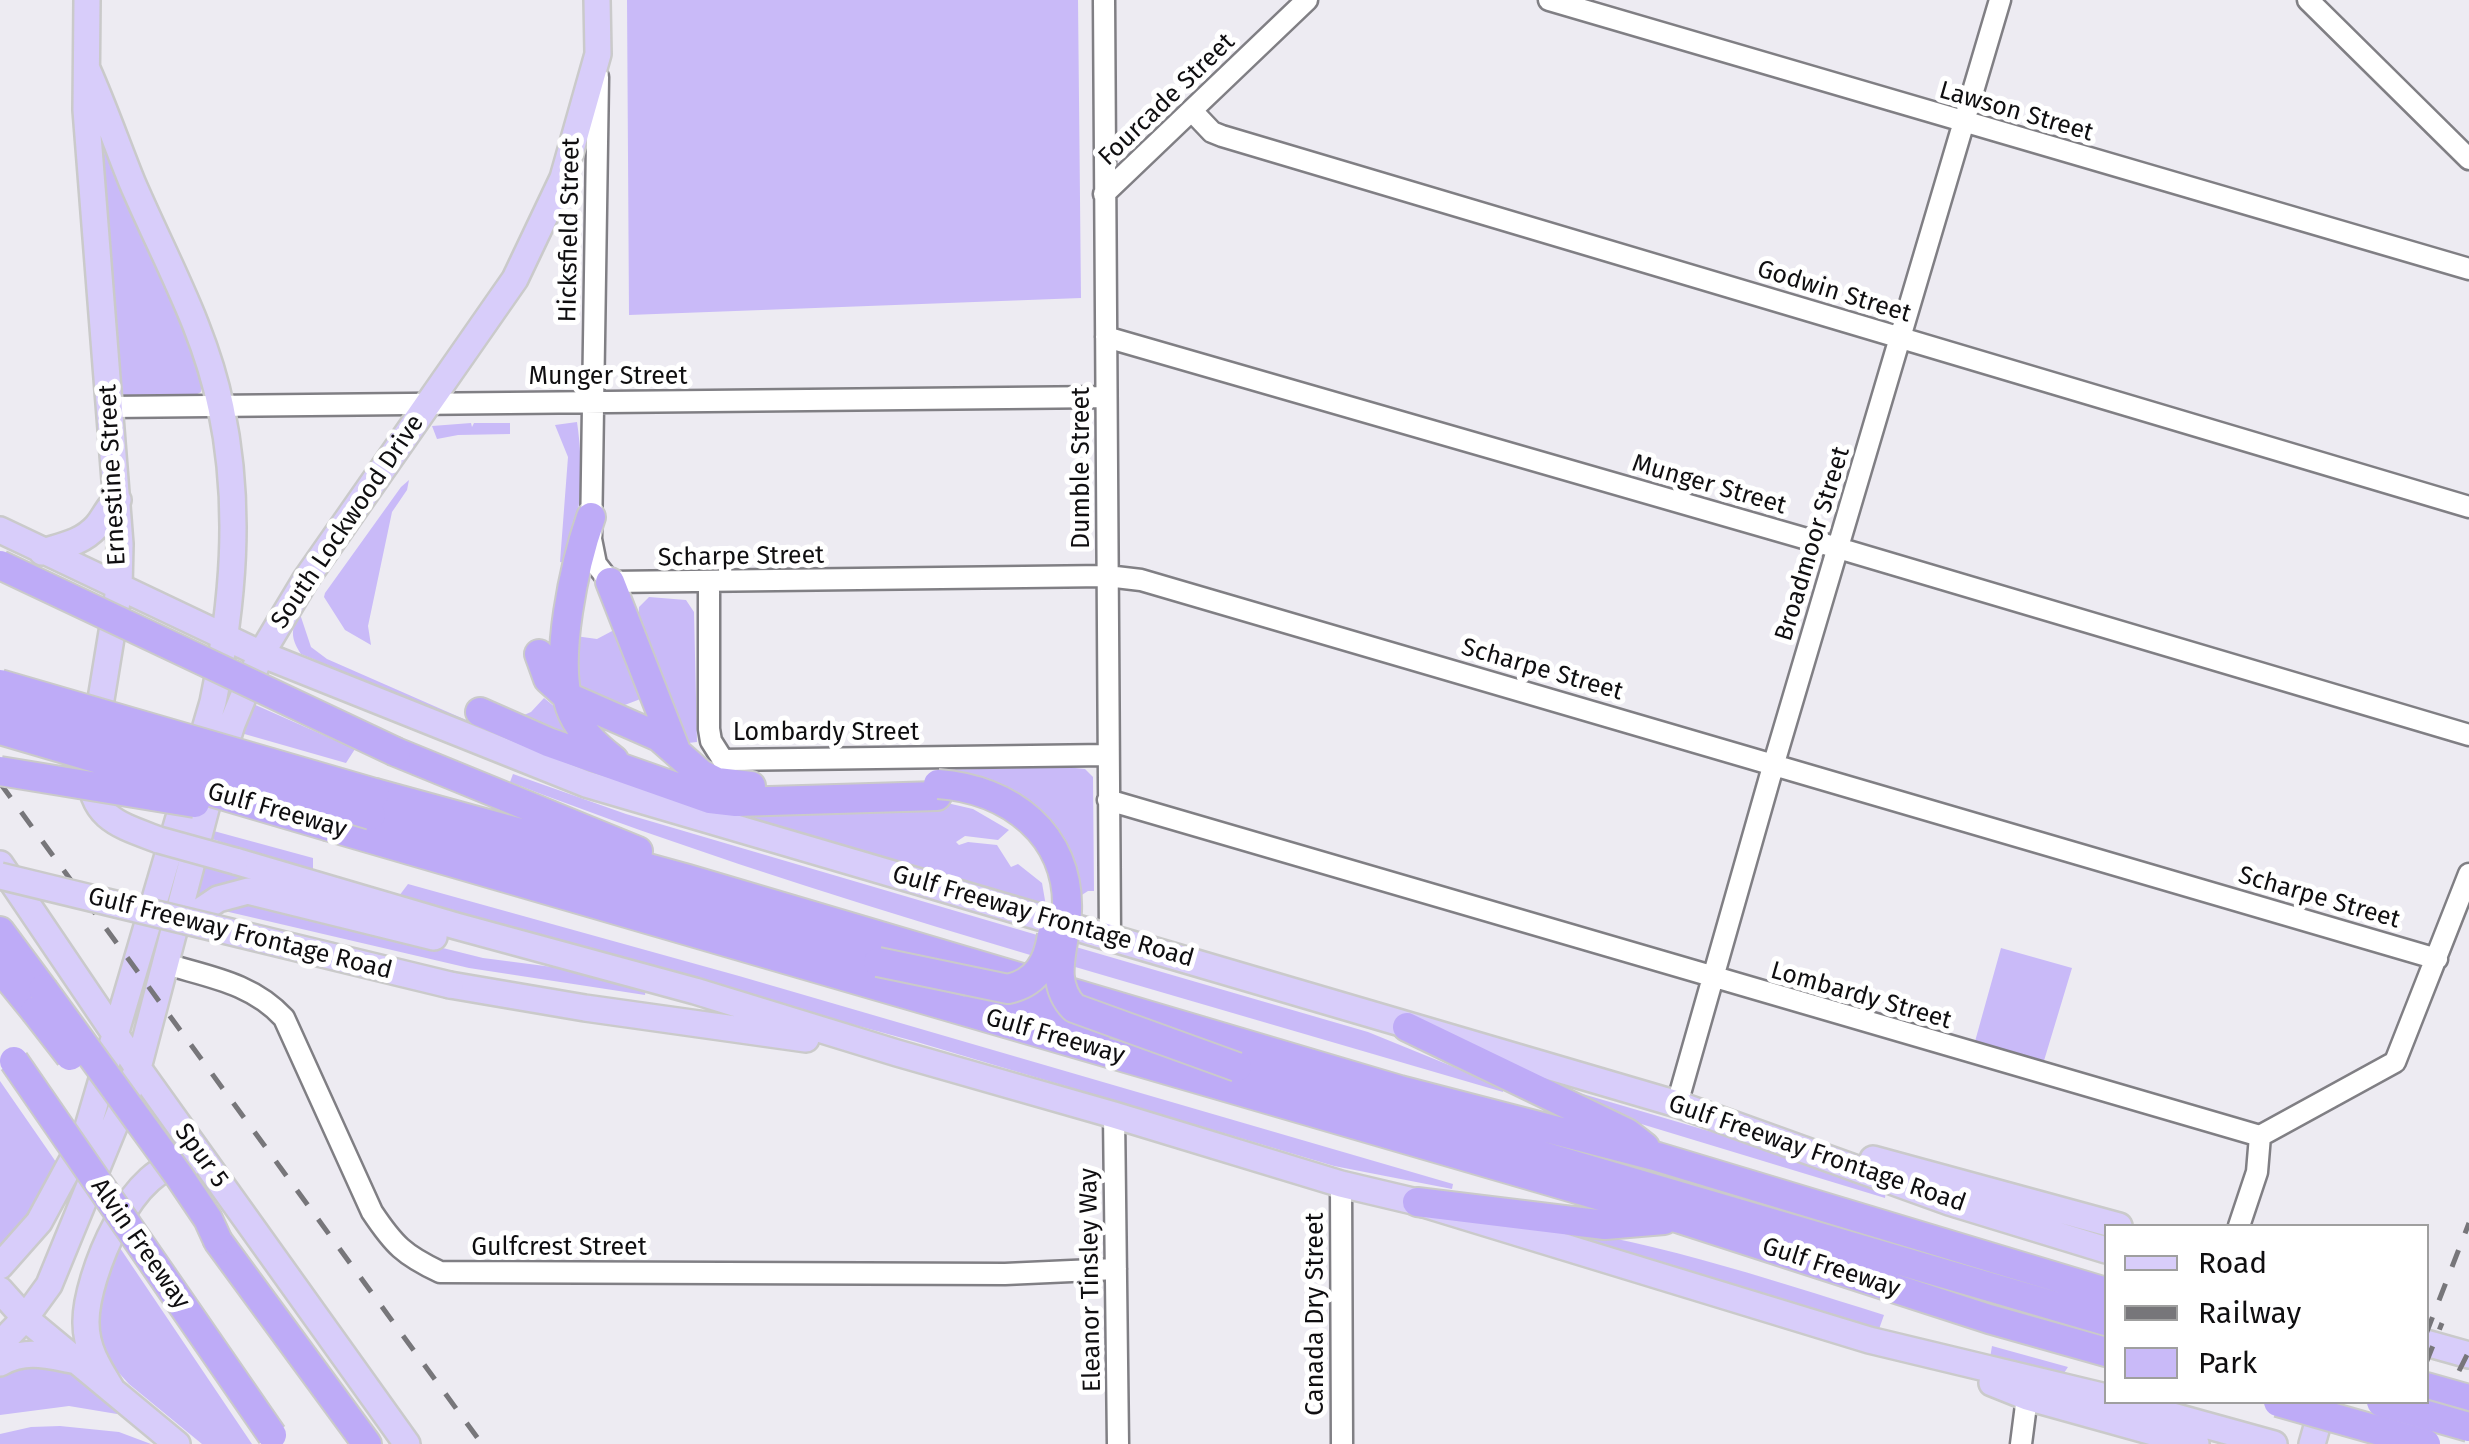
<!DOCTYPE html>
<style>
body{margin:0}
#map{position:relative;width:2469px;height:1444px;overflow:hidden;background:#edebf2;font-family:"Fira Sans",sans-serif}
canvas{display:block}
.legend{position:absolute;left:2104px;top:1224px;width:325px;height:180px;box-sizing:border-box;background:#fff;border:2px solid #9f9f9f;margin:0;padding:12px 18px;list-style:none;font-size:30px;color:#0f0e10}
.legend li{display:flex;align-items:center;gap:20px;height:50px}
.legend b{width:50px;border:2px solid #9f9f9f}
</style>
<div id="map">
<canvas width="2469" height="1444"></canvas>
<ul class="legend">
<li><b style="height:12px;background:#d8cdfa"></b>Road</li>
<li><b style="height:12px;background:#77767a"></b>Railway</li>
<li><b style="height:28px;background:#c9baf8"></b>Park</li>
</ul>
</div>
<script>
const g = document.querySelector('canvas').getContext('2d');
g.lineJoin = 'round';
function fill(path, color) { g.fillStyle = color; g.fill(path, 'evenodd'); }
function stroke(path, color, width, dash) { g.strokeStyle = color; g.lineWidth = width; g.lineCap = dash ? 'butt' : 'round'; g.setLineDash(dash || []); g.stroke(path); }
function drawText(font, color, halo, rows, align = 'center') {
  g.font = font + ' "Fira Sans",sans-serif'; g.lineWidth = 10; g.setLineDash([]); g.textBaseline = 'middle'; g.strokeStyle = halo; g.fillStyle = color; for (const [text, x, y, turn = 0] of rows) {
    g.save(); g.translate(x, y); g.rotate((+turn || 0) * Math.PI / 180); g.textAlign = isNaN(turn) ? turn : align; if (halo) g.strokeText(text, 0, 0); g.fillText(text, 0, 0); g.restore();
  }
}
const green = new Path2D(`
 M 627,0 L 1078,0 L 1081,298 L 629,315 Z
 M 96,112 L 169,282 L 203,379 L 201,392 L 192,397 L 114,395 Z
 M 577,422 C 584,469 581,519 567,563 L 560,562 L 568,457 L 555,425 Z
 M 471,423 L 472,427 L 474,423 L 510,423 L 510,434 L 458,435 L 437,439 L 432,426 Z
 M 409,480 L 407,490 L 392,512 L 368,626 L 371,645 L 345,630 L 324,597 L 325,593 L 401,487 Z
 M 649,597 L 686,600 L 694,612 L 697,742 L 688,743 L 638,623 L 639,607 Z
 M 300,614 L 311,647 L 327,659 L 498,734 L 685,799 L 947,803 L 973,809 L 1009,830 L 998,840 L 965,836 L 956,842 L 959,845 L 968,842 L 997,845 L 1011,867 L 1018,864 L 1042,883 L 1046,906 L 688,804 L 504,740 L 301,654 C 291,639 290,629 300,614 Z
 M 614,630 L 643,698 L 617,708 C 568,687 574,688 575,636 L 597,639 Z
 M 544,698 L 560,711 L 575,732 L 570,736 L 517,718 L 531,712 Z
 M 251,703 L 355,749 L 346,763 L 241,733 Z
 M 1065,767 L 1085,769 L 1093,777 L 1094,891 L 1088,891 L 1074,900 L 1053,839 L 937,775 L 937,770 Z
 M 513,774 L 626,814 L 1044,937 L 1037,957 C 859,904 683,849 510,782 Z
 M 210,830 L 313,858 L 313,872 L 209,838 Z
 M 203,864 L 261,881 L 193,904 Z
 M 408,884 L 739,976 L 1453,1184 L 1452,1189 L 1334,1166 L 917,1042 L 396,900 Z
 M 246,899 L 483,958 L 568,969 L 646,988 L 645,995 L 469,968 L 216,909 Z
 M 1069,945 L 1368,1032 L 1503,1087 L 1503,1092 L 1065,964 Z
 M 2001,948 L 2072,968 L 2043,1064 L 1974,1045 Z
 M 0,1081 L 56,1162 L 32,1208 L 0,1251 Z
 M 1576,1092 L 1753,1144 L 1886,1190 L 1885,1198 L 1638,1123 L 1574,1098 Z
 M 1513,1222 C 1640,1236 1763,1277 1884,1315 L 1878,1332 Z
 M 118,1245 L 252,1444 L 202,1444 L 129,1384 L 108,1361 L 98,1337 L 99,1285 Z
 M 32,1337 L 119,1408 L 117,1414 L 69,1406 L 0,1415 L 0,1357 L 20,1348 Z
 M 1992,1346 L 2068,1367 L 2064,1373 L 1990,1358 Z
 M 60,1426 L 119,1432 L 151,1444 L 0,1444 L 0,1434 L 31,1427 Z`);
const minor = new Path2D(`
 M 1104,0 L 1110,937
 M 1549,0 L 2469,269
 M 2308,0 L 2469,159
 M 598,77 L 591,539 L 596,564 L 610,582 L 1107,576 L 1141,580 L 2437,959
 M 1193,112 L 1212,132 L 1222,136 L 2469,507
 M 1104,194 L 1307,0
 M 1106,337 L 1838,548 L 2469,735
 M 110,407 L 1106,397
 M 709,583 L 709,729 L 711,741 L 723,760 L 1108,755
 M 1108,800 L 2260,1136 L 2395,1062 L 2469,874
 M 166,964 C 209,977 252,983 284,1018 L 372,1212 C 394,1245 404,1255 440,1272 L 1005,1274 L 1116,1269
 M 1677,1104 L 1774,763 L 2000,0
 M 1114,1115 L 1118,1444
 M 1341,1184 L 1342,1444
 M 2239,1226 L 2257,1172 L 2260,1136
 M 2021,1444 L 2027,1397`);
const major = new Path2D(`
 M 87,0 L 86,110 L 120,544 L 119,589 L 96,730
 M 0,530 L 261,654 L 586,784 L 1677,1104 L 1949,1202 L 2106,1250
 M 42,552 C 62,546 82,543 97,526 C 105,517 108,506 118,500
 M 90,769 C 90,818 119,825 159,840
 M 235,861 L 456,926 L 695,991 L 897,1053 L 1114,1115 L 1341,1184 L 1417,1202 L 1869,1340 L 2106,1397
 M 0,864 L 138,1068 L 407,1444
 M 175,928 L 218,899 L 248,891 L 434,937
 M 450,985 L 585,1008 L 806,1039
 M 1873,1159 L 2119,1226
 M 0,1266 L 39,1222 L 85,1137 L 213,702 C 233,605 242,507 221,408 C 205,328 164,257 132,182 C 117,145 104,107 87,69
 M 0,1290 L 25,1318 L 177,1444
 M 2426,1343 L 2469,1355
 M 0,1344 L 25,1318 L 49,1285 L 138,1068 L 208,801 L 232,724 L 261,654 L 306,579 L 515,279 L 563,178 L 598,54 L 597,0
 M 0,1363 C 25,1349 46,1355 72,1360
 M 1992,1383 L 2027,1397 L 2196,1444
 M 111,1388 C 98,1367 86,1348 86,1323 C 85,1278 134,1157 189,1164
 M 2122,1402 L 2274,1444
 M 2312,1444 L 2324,1402`);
const highway = new Path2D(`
 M 591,517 C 575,563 553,660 570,707 C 577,728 597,747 614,760
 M 610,582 L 675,748
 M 539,654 L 548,679 L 568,697 L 659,737 L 701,774 L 717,782 L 751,786
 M 480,712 L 548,742 L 710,799 L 736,802 L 937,796
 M 396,752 L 638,851
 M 375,793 L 688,879 L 1400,1090 L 1658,1157 L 2106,1292
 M 371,815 L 898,968
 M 330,827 L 1680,1219 L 1989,1319 L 2106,1352
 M 0,931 L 43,989
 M 0,968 L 35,1011
 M 978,992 L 1100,1028
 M 1407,1027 L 1627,1133 L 1645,1147
 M 1218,1061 L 2106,1321
 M 1417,1202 L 1605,1225 L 1664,1220
 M 218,1241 L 367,1444
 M 2426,1387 L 2469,1399`);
const rail = new Path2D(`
 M 0,783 L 482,1444
 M 2426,1334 L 2469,1223
 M 2426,1363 L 2442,1323
 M 2459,1371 L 2469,1351
 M 2395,1444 L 2411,1402`);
const majorBridge = new Path2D(`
 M 159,840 L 235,861
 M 0,876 L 450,985`);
const highwayBridge = new Path2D(`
 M 0,565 L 396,752
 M 0,684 L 375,793
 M 0,705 L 371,815
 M 0,730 L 330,827
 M 0,771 L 195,803
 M 938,784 C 1009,789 1070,834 1067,911 C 1066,945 1047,980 1074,1008 L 1237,1067
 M 878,962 L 1008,989 C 1036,983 1048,963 1052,935
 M 43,989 L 179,1176 L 208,1219 L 218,1241
 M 35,1011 L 70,1056
 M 14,1061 L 272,1435
 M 2278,1402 L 2426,1444
 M 2381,1402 L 2469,1427`);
const streetNames = [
 ["Fourcade Street",1167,100,-44],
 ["Lawson Street",2016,112,16],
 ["Hicksfield Street",570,230,-89],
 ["Godwin Street",1834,292,17],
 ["Munger Street",608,377],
 ["Dumble Street",1082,468,-90],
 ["Ernestine Street",113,475,-93],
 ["Munger Street",1709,485,16],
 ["South Lockwood Drive",348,522,-56],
 ["Broadmoor Street",1813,544,-73],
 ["Scharpe Street",741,557,-1],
 ["Scharpe Street",1542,670,16],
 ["Lombardy Street",826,733],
 ["Gulf Freeway",277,811,16],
 ["Scharpe Street",2319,898,16],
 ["Gulf Freeway Frontage Road",1043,917,16],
 ["Gulf Freeway Frontage Road",240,934,14],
 ["Lombardy Street",1861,996,16],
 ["Gulf Freeway",1055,1037,16],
 ["Gulf Freeway Frontage Road",1817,1154,19],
 ["Spur 5",201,1156,54],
 ["Alvin Freeway",140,1244,55],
 ["Gulfcrest Street",559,1248],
 ["Gulf Freeway",1831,1268,18],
 ["Eleanor Tinsley Way",1091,1280,-91],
 ["Canada Dry Street",1316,1314,-90]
];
fill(green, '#c9baf8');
stroke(minor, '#807f84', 25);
stroke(major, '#cacaca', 30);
stroke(highway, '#cacaca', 32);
stroke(minor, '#fff', 20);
stroke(major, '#d8cdfa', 25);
stroke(highway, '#beabf7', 28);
stroke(rail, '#77767a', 5, [18, 18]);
stroke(majorBridge, '#cacaca', 30, []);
stroke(highwayBridge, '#cacaca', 32, []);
stroke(majorBridge, '#d8cdfa', 25);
stroke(highwayBridge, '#beabf7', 28);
drawText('25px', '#0f0e10', '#fff', streetNames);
</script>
